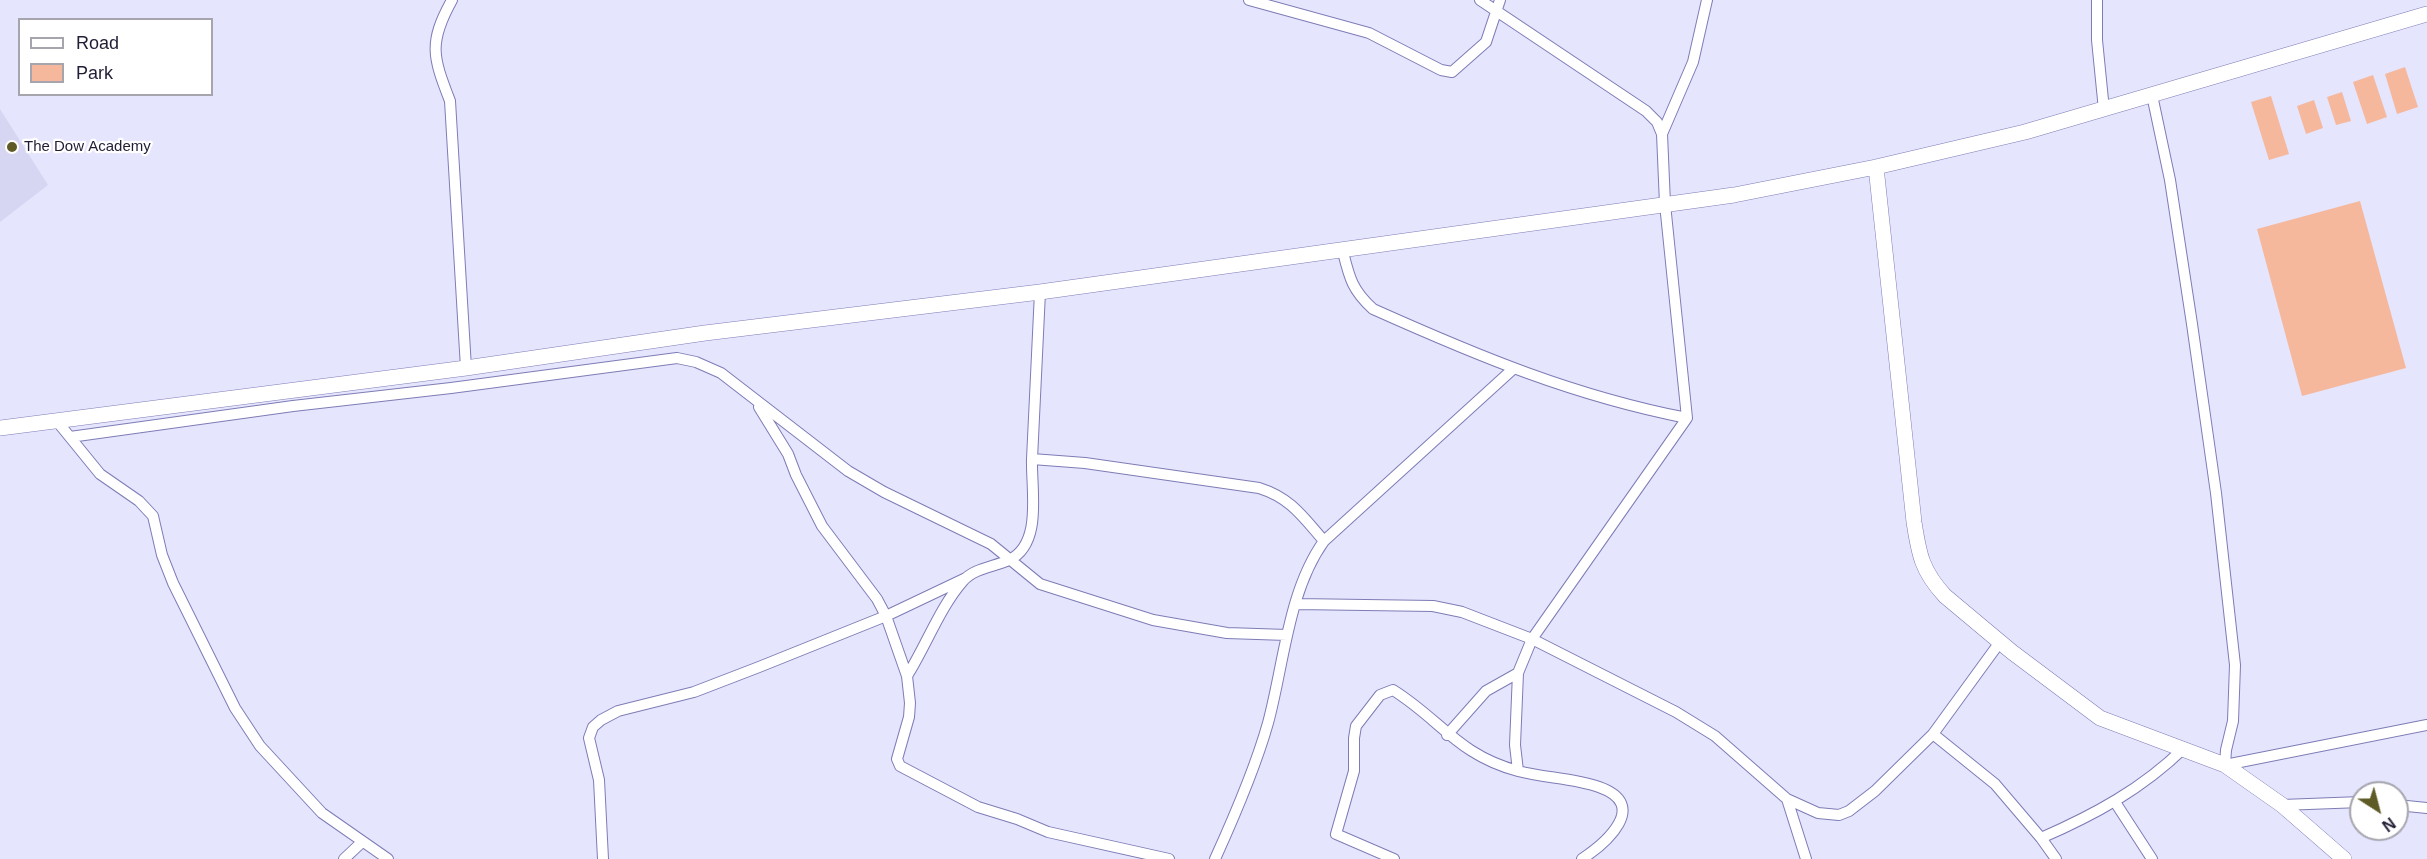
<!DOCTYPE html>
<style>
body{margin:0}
#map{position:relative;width:2427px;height:859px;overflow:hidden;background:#e5e5fe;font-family:Arial,sans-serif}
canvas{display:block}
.legend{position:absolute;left:18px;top:18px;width:195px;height:78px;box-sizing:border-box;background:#fff;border:2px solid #a6a5ae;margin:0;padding:8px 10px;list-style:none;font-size:18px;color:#201e35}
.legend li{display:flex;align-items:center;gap:12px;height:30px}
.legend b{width:30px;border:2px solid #a6a5ae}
.north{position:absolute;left:2349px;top:781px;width:60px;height:60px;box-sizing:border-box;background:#fff;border:2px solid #a6a5ae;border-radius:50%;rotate:144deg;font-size:16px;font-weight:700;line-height:24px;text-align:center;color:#201e35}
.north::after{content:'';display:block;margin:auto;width:21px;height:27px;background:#5e5b27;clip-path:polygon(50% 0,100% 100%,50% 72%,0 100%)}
</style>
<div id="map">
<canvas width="2427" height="859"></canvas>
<ul class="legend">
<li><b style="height:8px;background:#fff"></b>Road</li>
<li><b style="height:16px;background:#f5b89c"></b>Park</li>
</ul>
<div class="north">N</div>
</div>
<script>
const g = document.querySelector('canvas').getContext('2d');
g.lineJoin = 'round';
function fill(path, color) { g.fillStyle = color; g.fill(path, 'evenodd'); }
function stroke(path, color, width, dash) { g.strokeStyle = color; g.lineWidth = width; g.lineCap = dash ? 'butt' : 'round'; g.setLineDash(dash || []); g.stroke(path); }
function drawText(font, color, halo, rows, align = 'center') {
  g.font = font + ' Arial,sans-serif'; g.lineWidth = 4.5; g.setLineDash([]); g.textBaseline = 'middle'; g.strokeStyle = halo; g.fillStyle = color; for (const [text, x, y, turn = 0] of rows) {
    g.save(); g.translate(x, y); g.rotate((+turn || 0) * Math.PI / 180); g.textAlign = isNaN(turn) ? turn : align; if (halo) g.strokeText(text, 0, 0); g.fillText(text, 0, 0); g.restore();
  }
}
const built = new Path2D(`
 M 0,109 L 48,185 L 0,222 Z`);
const green = new Path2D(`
 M 2405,67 L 2418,107 L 2397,114 L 2385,74 Z
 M 2373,75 L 2387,117 L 2367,124 L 2353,82 Z
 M 2342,92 L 2351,121 L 2336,125 L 2327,97 Z
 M 2271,96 L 2289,154 L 2269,160 L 2251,102 Z
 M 2314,100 L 2323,128 L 2306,134 L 2297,106 Z
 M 2360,201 L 2406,368 L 2302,396 L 2257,229 Z`);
const street = new Path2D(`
 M 452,0 C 428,43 433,57 450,101 L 466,368
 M 1249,0 L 1369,33 L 1441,70 L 1452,72 L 1486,42 L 1500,0
 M 2097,0 L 2097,40 L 2104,110
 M 2152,95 L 2170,180 L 2192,324 L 2216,493 L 2235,665 L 2233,721 L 2226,750 L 2225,765 L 2427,725
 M 1662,134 L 1693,62 L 1707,0
 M 1342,248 C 1349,276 1351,289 1373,309 C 1478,356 1574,396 1687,418
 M 1040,292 L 1032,459 L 1085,463 L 1259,488 C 1291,498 1303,517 1324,541 C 1288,591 1284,664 1268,723 C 1255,769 1235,815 1215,859
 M 759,407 L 788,454 L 796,475 L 822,526 L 877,599 L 886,616 L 907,676 L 910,703 L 909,717 L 897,759 L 900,766 L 978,807 L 1017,819 L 1048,832 L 1169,859
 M 56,420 L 100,474 L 139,501 L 153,516 L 162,555 L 173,583 L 235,708 L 260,746 L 322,813 L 388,859
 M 70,437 L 293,406 L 451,388 L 677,358 L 696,362 L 721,373 L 848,471 L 884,492 L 991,544 L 1040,584 L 1153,620 L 1227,633 L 1287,635
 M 1324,541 L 1513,369
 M 1297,604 L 1433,606 L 1462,612 L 1532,639 L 1687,418 L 1665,204 L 1662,134 L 1657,122 L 1646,111 L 1480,0
 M 907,676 C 926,646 940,607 963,581 C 974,568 994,567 1009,560 C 1043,544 1031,490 1032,459
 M 1933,734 L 1995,784 L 2041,838 C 2094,815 2142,789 2184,748
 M 1447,735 L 1486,691 L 1518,673
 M 1787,799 L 1806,859
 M 2115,802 L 2152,859
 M 2282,805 L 2361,802
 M 2397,805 L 2427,808
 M 2041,838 L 2056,859
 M 344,859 L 361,843
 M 603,859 L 599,780 L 589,738 L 593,727 L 601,720 L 618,711 L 694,692 L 759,667 L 886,616 L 966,578
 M 1394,859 L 1336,834 L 1354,771 L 1354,738 L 1356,726 L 1380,695 L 1393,690 C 1441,720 1458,755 1518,771
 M 1582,859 C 1606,843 1650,805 1599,787 C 1574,778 1544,778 1518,771 L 1515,745 L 1518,673 L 1532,639 L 1676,712 L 1715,736 L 1787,799 L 1818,813 L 1839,815 L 1849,811 L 1875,791 L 1933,734 L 2000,642`);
const secondary = new Path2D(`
 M 1876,167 L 1914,522 C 1919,555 1922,571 1945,596 L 2012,652 L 2100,718 L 2225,765 L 2282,805 L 2344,859
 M 0,428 L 466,368 L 705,333 L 1040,292 L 1734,195 L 1876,167 L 2025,132 L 2427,14`);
const markers = [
 [12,147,6,"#5e5b27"]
];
const poiNames = [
 ["The Dow Academy",24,147]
];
fill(built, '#d6d6f2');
fill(green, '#f5b89c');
stroke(street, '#7e7cb5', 12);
stroke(secondary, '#7e7cb5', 16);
stroke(street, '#fff', 10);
stroke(secondary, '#fff', 15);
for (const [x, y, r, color] of markers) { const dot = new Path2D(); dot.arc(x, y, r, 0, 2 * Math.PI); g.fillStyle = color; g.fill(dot); stroke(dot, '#fff', 2); }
drawText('15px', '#201e35', '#fff', poiNames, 'left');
</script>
